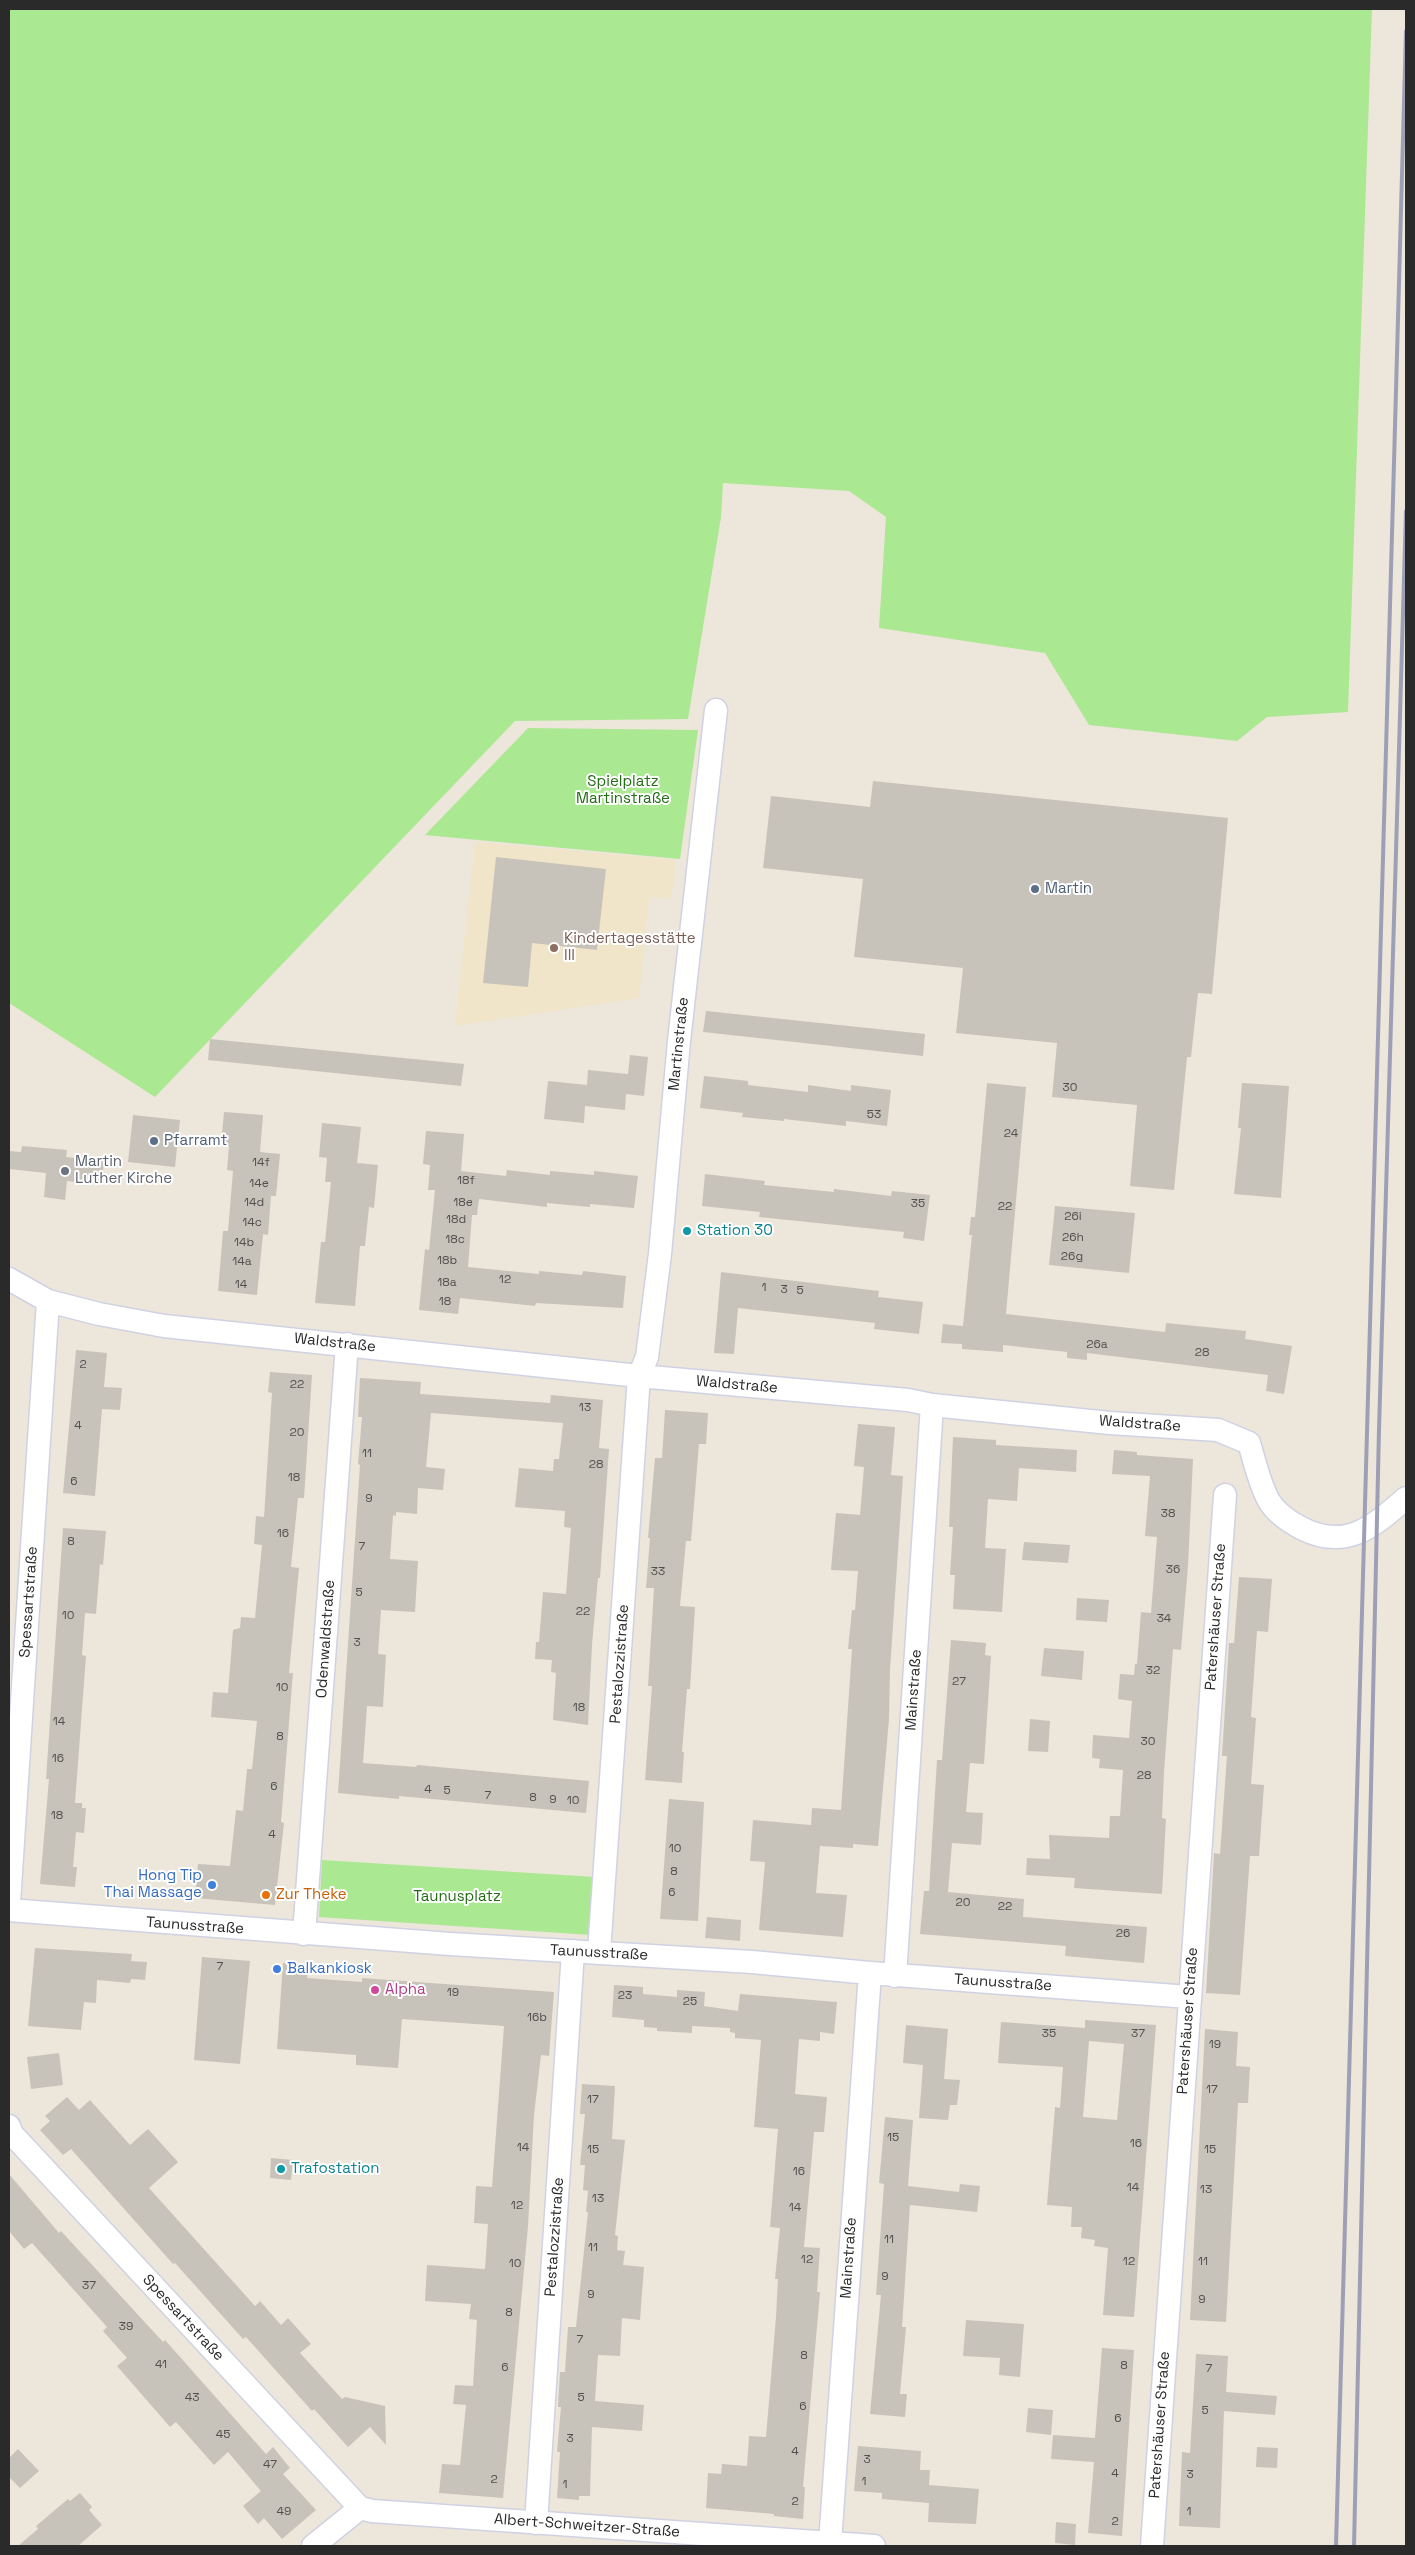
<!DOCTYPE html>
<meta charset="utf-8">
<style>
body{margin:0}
#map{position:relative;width:1415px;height:2555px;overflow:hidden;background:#ede6da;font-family:"Space Grotesk",sans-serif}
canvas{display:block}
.frame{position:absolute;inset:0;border:10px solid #2a2a2a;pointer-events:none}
</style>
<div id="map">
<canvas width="1415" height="2555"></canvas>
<div class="frame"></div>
</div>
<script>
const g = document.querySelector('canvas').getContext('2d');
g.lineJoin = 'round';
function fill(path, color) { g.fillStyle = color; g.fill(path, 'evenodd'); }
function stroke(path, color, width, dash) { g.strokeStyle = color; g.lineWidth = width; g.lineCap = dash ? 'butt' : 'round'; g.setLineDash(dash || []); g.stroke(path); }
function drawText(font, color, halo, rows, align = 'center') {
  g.font = font + ' "Space Grotesk",sans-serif'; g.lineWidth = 4; g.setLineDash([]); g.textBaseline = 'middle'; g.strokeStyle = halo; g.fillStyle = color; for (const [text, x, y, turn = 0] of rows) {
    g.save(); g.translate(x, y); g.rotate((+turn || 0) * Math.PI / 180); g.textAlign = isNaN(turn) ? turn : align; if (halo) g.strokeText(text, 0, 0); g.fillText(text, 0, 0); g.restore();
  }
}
const education = new Path2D(`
 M 475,842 L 676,860 L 671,899 L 649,897 L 639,998 L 455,1026 Z`);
const green = new Path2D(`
 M 9,9 L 1372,9 L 1348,712 L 1267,717 L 1237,741 L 1089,725 L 1045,653 L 879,628 L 886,517 L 849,491 L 723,483 L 721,517 L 688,719 L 515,721 L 155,1097 L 9,1003 Z
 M 528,728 L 698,730 L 680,859 L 425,835 Z
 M 322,1860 L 595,1877 L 591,1935 L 319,1917 Z`);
const building = new Path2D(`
 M 873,781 L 1228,818 L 1212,994 L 1198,993 L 1191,1057 L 1187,1057 L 1174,1190 L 1130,1186 L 1137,1105 L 1052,1097 L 1057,1043 L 956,1033 L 963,968 L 854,957 L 863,879 L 763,868 L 771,796 L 870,807 Z
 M 496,857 L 606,869 L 597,950 L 532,943 L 528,987 L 483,983 Z
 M 706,1011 L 925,1034 L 923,1056 L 703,1032 Z
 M 210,1039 L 464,1064 L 461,1086 L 208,1060 Z
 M 630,1055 L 648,1057 L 644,1096 L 626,1094 L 625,1110 L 585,1106 L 584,1123 L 544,1119 L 548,1081 L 587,1085 L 588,1070 L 628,1074 Z
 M 704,1076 L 748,1081 L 748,1085 L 808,1092 L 808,1085 L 851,1091 L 851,1085 L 891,1090 L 887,1126 L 846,1121 L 846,1126 L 784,1119 L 784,1121 L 742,1117 L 743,1113 L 700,1108 Z
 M 987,1083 L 1026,1087 L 1006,1314 L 1165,1332 L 1166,1323 L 1246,1331 L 1245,1339 L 1292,1346 L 1284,1394 L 1266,1391 L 1268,1375 L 1087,1353 L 1087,1360 L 1067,1358 L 1067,1352 L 1003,1345 L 1003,1352 L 962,1349 L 962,1344 L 941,1343 L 943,1324 L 963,1326 L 972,1235 L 969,1235 L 971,1217 L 975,1217 Z
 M 1242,1083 L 1289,1086 L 1281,1198 L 1234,1194 L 1241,1128 L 1238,1128 Z
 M 224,1112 L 263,1115 L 260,1152 L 280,1154 L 276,1196 L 271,1196 L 268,1235 L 263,1234 L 257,1295 L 218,1291 L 223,1231 L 228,1231 L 233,1171 L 227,1170 L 229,1146 L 221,1145 Z
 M 133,1115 L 180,1120 L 175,1167 L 128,1162 Z
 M 322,1123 L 361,1127 L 357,1163 L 378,1165 L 374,1208 L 369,1207 L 365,1246 L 360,1246 L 355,1306 L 315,1303 L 321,1242 L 325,1242 L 331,1182 L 325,1182 L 327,1158 L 319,1157 Z
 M 426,1131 L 464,1134 L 461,1171 L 506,1176 L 507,1170 L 550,1175 L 550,1171 L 594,1175 L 594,1171 L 638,1176 L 634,1208 L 590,1204 L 590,1207 L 547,1203 L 547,1207 L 479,1199 L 477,1215 L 472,1215 L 468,1267 L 539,1274 L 539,1271 L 582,1275 L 583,1271 L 626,1276 L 623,1308 L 536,1303 L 535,1306 L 460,1298 L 458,1314 L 419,1310 L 425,1249 L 429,1250 L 435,1190 L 428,1190 L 430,1165 L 423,1164 Z
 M 22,1146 L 67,1150 L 66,1157 L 104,1161 L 102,1185 L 67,1181 L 65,1200 L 44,1197 L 46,1173 L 9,1169 L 9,1151 L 21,1152 Z
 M 705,1174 L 765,1181 L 764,1185 L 834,1192 L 834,1189 L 891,1196 L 892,1191 L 930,1195 L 924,1241 L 903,1238 L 904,1232 L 759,1217 L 760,1212 L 702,1206 Z
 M 1055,1206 L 1135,1213 L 1129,1273 L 1049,1265 Z
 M 721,1272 L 879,1291 L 878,1297 L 923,1302 L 919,1334 L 874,1329 L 875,1323 L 738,1308 L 734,1354 L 714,1353 Z
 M 76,1350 L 107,1353 L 104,1387 L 122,1388 L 120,1410 L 102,1409 L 95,1496 L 63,1493 Z
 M 270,1372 L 312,1375 L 304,1498 L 298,1498 L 291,1567 L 299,1568 L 289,1673 L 293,1673 L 281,1822 L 284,1823 L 275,1905 L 195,1898 L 198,1864 L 230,1866 L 236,1810 L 243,1811 L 247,1769 L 252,1769 L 257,1721 L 211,1717 L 213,1692 L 228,1693 L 233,1630 L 240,1628 L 241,1617 L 255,1618 L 262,1545 L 254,1544 L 256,1516 L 264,1517 L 272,1393 L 268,1392 Z
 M 360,1378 L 421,1382 L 420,1394 L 550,1403 L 551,1395 L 603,1400 L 599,1448 L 609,1449 L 600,1578 L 598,1578 L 592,1645 L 588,1725 L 553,1720 L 556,1673 L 551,1672 L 552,1660 L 535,1659 L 536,1642 L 539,1642 L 543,1592 L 566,1594 L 571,1528 L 564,1527 L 565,1511 L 515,1507 L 519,1468 L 553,1471 L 554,1459 L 559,1459 L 563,1423 L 431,1413 L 426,1467 L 445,1469 L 443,1490 L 418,1488 L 417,1514 L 396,1512 L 396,1516 L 393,1515 L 390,1559 L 418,1561 L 415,1612 L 381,1610 L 378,1654 L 386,1655 L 383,1707 L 367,1706 L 363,1763 L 416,1767 L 417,1765 L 589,1781 L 586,1813 L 399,1796 L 399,1799 L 338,1793 L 360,1465 L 358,1464 L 362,1417 L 358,1417 Z
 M 665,1410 L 708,1413 L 706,1444 L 699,1444 L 691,1541 L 686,1541 L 680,1606 L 695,1607 L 690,1689 L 687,1689 L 682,1752 L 684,1752 L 682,1783 L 645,1780 L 652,1686 L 648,1686 L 654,1588 L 646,1588 L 650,1538 L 648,1538 L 655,1458 L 662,1458 Z
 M 858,1424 L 895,1427 L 891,1475 L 903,1476 L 890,1670 L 889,1719 L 878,1846 L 853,1844 L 853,1848 L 820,1846 L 816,1893 L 847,1895 L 843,1937 L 759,1930 L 765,1862 L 750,1861 L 753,1820 L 811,1825 L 812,1808 L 841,1810 L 852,1649 L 848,1649 L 852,1610 L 855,1610 L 858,1571 L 831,1570 L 836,1513 L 860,1515 L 864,1467 L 854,1466 Z
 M 953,1437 L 996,1440 L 996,1445 L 1077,1450 L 1076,1472 L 1019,1468 L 1017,1501 L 988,1499 L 985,1548 L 1006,1549 L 1002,1612 L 953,1609 L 955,1575 L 950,1575 L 953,1527 L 949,1527 Z
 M 1114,1450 L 1137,1452 L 1137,1455 L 1193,1459 L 1188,1566 L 1181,1650 L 1173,1649 L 1164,1772 L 1162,1818 L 1166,1819 L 1162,1894 L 1074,1888 L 1075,1878 L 1026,1875 L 1027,1858 L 1050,1859 L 1049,1835 L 1109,1838 L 1110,1816 L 1120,1816 L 1123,1770 L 1099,1768 L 1100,1759 L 1092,1758 L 1093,1735 L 1129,1738 L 1132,1701 L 1118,1699 L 1120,1674 L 1134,1675 L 1135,1664 L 1137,1664 L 1141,1612 L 1151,1613 L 1157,1537 L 1145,1536 L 1150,1476 L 1112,1474 Z
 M 63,1528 L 106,1531 L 103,1565 L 100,1564 L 96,1614 L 85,1613 L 82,1655 L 86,1656 L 75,1803 L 82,1803 L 82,1808 L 86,1808 L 84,1833 L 76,1832 L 73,1867 L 77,1867 L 75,1887 L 40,1884 L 49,1779 L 46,1779 Z
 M 1024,1542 L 1070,1545 L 1068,1563 L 1022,1560 Z
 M 1239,1577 L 1272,1579 L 1268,1632 L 1257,1631 L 1251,1717 L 1256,1718 L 1251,1784 L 1264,1785 L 1259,1856 L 1250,1856 L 1240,1995 L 1206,1993 L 1214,1853 L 1220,1854 L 1227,1756 L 1222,1756 L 1229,1643 L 1234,1643 Z
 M 1077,1598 L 1109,1600 L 1107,1622 L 1076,1620 Z
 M 951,1640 L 986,1643 L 985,1655 L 991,1656 L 984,1764 L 970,1763 L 966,1812 L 983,1813 L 981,1845 L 952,1843 L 948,1892 L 1024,1899 L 1023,1917 L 1147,1927 L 1144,1963 L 1065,1956 L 1066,1946 L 920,1934 L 924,1891 L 929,1891 L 937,1760 L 942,1760 Z
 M 1044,1648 L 1084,1651 L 1082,1680 L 1041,1676 Z
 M 1030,1719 L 1050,1721 L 1048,1752 L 1028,1751 Z
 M 669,1799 L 704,1802 L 698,1921 L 660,1919 Z
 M 707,1917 L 741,1920 L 740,1941 L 705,1938 Z
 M 35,1948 L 132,1954 L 131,1961 L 147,1962 L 145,1980 L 131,1979 L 130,1983 L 97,1980 L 96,2003 L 84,2002 L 81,2030 L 28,2026 Z
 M 202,1957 L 250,1961 L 240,2064 L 194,2060 Z
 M 283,1963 L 308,1965 L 307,1978 L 362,1982 L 362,1978 L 554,1992 L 549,2056 L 541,2055 L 534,2115 L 528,2226 L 503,2498 L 439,2493 L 442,2464 L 460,2465 L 466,2405 L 453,2404 L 455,2385 L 473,2386 L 477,2320 L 469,2319 L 471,2304 L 425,2301 L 427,2265 L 485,2269 L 488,2224 L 474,2223 L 476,2186 L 492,2187 L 504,2026 L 402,2019 L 398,2068 L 356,2065 L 356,2055 L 277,2049 Z
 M 614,1985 L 643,1987 L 643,1994 L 677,1997 L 677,1990 L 705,1992 L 704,2006 L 738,2011 L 740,1994 L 837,2002 L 834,2034 L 820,2032 L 820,2041 L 799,2039 L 795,2094 L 827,2097 L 824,2132 L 814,2132 L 804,2247 L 820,2248 L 817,2292 L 820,2292 L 803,2487 L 805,2487 L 803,2519 L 774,2516 L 774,2514 L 706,2508 L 708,2473 L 721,2474 L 722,2464 L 747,2466 L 749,2436 L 766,2437 L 776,2317 L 778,2279 L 775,2279 L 780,2228 L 770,2227 L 778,2129 L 754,2127 L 761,2040 L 735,2038 L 735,2033 L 730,2032 L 730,2028 L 692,2026 L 692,2033 L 657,2031 L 657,2028 L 644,2027 L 644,2020 L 612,2017 Z
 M 1085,2020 L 1156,2025 L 1134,2317 L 1103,2315 L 1108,2248 L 1094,2246 L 1095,2240 L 1081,2238 L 1082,2227 L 1071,2227 L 1072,2207 L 1047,2205 L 1055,2107 L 1060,2108 L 1063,2067 L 998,2063 L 1001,2022 L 1085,2028 ZM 1089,2041 L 1124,2044 L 1117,2120 L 1083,2117 Z
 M 906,2025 L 948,2029 L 944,2079 L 960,2080 L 957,2105 L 950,2105 L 948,2120 L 919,2118 L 923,2065 L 903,2063 Z
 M 1205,2029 L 1238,2032 L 1236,2066 L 1250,2067 L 1248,2103 L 1238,2103 L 1226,2322 L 1190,2320 Z
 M 59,2053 L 63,2085 L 31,2089 L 27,2057 Z
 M 582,2084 L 615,2086 L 612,2139 L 625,2140 L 615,2235 L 618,2236 L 617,2250 L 625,2251 L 623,2265 L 644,2267 L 640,2320 L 622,2318 L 620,2356 L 598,2355 L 595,2401 L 644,2405 L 642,2431 L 592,2427 L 590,2496 L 579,2496 L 579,2500 L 557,2498 L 560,2452 L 557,2452 L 561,2407 L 558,2407 L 560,2372 L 565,2372 L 568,2327 L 576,2327 L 588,2212 L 586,2212 L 588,2191 L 583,2190 L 585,2165 L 580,2165 L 585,2114 L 580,2114 Z
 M 67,2097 L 79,2110 L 90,2100 L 130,2145 L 148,2129 L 178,2162 L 149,2188 L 255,2306 L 260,2301 L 281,2325 L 288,2318 L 311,2344 L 300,2353 L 342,2399 L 345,2397 L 385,2406 L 386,2445 L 370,2427 L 348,2447 L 314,2409 L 312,2411 L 246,2337 L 243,2339 L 175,2263 L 173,2264 L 71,2149 L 63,2155 L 40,2130 L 50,2121 L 45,2116 Z
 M 885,2117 L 913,2120 L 908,2186 L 959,2192 L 960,2184 L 980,2186 L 977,2212 L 910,2205 L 902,2327 L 906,2327 L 900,2394 L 907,2394 L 905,2417 L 870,2414 L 881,2295 L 876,2295 L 884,2184 L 879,2183 Z
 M 271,2158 L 293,2160 L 291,2180 L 270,2178 Z
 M 9,2174 L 59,2233 L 61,2231 L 163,2342 L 165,2340 L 266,2454 L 273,2447 L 290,2468 L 283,2474 L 316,2510 L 282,2539 L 264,2518 L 258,2524 L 243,2506 L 261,2491 L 228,2452 L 214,2465 L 176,2422 L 170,2427 L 117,2366 L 127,2358 L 103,2331 L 107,2327 L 32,2243 L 24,2249 L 9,2231 Z
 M 966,2320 L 1024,2324 L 1020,2377 L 999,2375 L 1000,2358 L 963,2356 Z
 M 1102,2348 L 1134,2350 L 1122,2536 L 1088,2533 L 1094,2462 L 1051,2459 L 1053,2435 L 1095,2438 Z
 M 1196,2354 L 1228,2356 L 1226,2392 L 1277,2396 L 1275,2415 L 1224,2411 L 1220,2528 L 1179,2526 L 1182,2452 L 1190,2453 Z
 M 1028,2408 L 1053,2410 L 1051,2435 L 1026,2432 Z
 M 858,2446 L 921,2451 L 920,2470 L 930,2470 L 929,2485 L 979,2489 L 976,2524 L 928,2522 L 929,2503 L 882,2499 L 882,2493 L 854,2491 Z
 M 1257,2447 L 1278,2448 L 1277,2468 L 1256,2467 Z
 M 18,2449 L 39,2471 L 20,2488 L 9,2477 L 9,2458 Z
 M 80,2493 L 92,2507 L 89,2510 L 102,2525 L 78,2546 L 18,2546 L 38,2529 L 36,2526 L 68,2499 L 70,2501 Z
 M 1056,2522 L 1076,2524 L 1075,2545 L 1055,2543 Z`);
const street = new Path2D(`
 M 9,1279 L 48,1301 L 99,1314 L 164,1326 L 639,1376 L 908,1400 L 932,1405 L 1110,1423 L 1218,1430 L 1249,1443 C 1255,1462 1259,1483 1269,1501 C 1276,1513 1288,1521 1301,1528 C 1346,1551 1373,1527 1406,1498
 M 9,1903 L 48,1301
 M 9,1910 L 450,1944 L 752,1962 L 870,1973 L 1189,1997
 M 304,1934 L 347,1344
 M 599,1952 L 639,1376 L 647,1357 L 660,1254 L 679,1041 L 716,710
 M 895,1976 L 932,1405
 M 9,2126 L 12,2134 L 360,2508
 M 360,2508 L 372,2511 L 874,2546
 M 536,2523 L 573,1951
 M 830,2543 L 870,1973
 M 313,2546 L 360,2508
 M 1152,2546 L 1225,1495`);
const rail = new Path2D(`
 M 1336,2546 L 1406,31
 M 1354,2546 L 1379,1429 L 1406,511`);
const markers = [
 [1035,889,5,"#5c6f8a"],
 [554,948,5,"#8d6e63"],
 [154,1141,5,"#5c6f8a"],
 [65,1171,5,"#6b7280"],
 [687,1231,5,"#0f9aa8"],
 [212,1885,5,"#3f7fe0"],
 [266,1895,5,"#e8710a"],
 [277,1969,5,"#3f7fe0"],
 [375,1990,5,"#d1479c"],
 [281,2169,5,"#0f9aa8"]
];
const numberNames = [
 ["30",1070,1088],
 ["53",874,1115],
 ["24",1011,1134],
 ["14f",261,1163],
 ["18f",466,1181],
 ["14e",259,1184],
 ["14d",254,1203],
 ["18e",463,1203],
 ["35",918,1204],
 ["22",1005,1207],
 ["26i",1073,1217],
 ["18d",456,1220],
 ["14c",252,1223],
 ["26h",1073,1238],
 ["18c",455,1240],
 ["14b",244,1243],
 ["26g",1072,1257],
 ["18b",447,1261],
 ["14a",242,1262],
 ["12",505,1280],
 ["18a",447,1283],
 ["14",241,1285],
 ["1",764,1288],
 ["3",784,1290],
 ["5",800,1291],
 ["18",445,1302],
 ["26a",1097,1345],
 ["28",1202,1353],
 ["2",83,1365],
 ["22",297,1385],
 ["13",585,1408],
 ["4",78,1426],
 ["20",297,1433],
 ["11",367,1454],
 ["28",596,1465],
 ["18",294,1478],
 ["6",74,1482],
 ["9",369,1499],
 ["38",1168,1514],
 ["16",283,1534],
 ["8",71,1542],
 ["7",362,1547],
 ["36",1173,1570],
 ["33",658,1572],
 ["5",359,1593],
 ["22",583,1612],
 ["10",68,1616],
 ["34",1164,1619],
 ["3",357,1643],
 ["32",1153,1671],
 ["27",959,1682],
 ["10",282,1688],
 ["18",579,1708],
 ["14",59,1722],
 ["8",280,1737],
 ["30",1148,1742],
 ["16",58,1759],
 ["28",1144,1776],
 ["6",274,1787],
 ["4",428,1790],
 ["5",447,1791],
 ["7",488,1796],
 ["8",533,1798],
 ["9",553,1800],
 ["10",573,1801],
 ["18",57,1816],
 ["4",272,1835],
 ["10",675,1849],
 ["8",674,1872],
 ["6",672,1893],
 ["20",963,1903],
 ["22",1005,1907],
 ["26",1123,1934],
 ["7",220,1967],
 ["19",453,1993],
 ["23",625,1996],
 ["25",690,2002],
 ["16b",537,2018],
 ["35",1049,2034],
 ["37",1138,2034],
 ["19",1215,2045],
 ["17",1212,2090],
 ["17",593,2100],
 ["15",893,2138],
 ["16",1136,2144],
 ["14",523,2148],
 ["15",593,2150],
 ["15",1210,2150],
 ["16",799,2172],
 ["14",1133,2188],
 ["13",1206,2190],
 ["13",598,2199],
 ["12",517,2206],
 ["14",795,2208],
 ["11",889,2240],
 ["11",593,2248],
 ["12",807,2260],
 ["12",1129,2262],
 ["11",1203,2262],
 ["10",515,2264],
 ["9",885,2277],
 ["37",89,2286],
 ["9",591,2295],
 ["9",1202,2300],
 ["8",509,2313],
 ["39",126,2327],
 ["7",580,2340],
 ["8",804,2356],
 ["41",161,2365],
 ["8",1124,2366],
 ["6",505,2368],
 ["7",1209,2369],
 ["43",192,2398],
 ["5",581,2398],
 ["6",803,2407],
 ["5",1205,2411],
 ["6",1118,2419],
 ["45",223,2435],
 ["3",570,2439],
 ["4",795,2452],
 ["3",867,2460],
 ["47",270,2465],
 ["4",1115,2474],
 ["3",1190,2475],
 ["2",494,2480],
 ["1",864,2482],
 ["1",565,2485],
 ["2",795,2502],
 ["49",284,2512],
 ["1",1189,2512],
 ["2",1115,2522]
];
const parkNames = [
 ["Spielplatz",623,782],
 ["Martinstraße",623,799],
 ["Taunusplatz",457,1897]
];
const serviceNames = [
 ["Martin",1045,889],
 ["Pfarramt",164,1141]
];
const educationNames = [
 ["Kindertagesstätte",564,939],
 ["III",564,956]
];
const streetNames = [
 ["Martinstraße",679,1044,-84],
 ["Waldstraße",335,1343,6],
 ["Waldstraße",737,1385,5],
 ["Waldstraße",1140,1424,4],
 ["Spessartstraße",29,1602,-86],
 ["Patershäuser Straße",1216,1617,-86],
 ["Odenwaldstraße",326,1639,-86],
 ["Pestalozzistraße",620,1664,-86],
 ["Mainstraße",914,1690,-86],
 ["Taunusstraße",195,1926,4],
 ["Taunusstraße",599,1953,3],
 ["Taunusstraße",1003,1983,4],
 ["Patershäuser Straße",1188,2021,-86],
 ["Pestalozzistraße",555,2237,-86],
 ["Mainstraße",849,2258,-86],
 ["Spessartstraße",183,2318,47],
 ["Patershäuser Straße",1160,2425,-86],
 ["Albert-Schweitzer-Straße",587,2526,4]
];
const worshipNames = [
 ["Martin",75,1162],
 ["Luther Kirche",75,1179]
];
const cultureNames = [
 ["Station 30",697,1231],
 ["Trafostation",291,2169]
];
const shopNames = [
 ["Hong Tip",202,1876],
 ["Thai Massage",202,1893],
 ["Balkankiosk",287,1969,"left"]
];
const foodNames = [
 ["Zur Theke",276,1895]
];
const hotelNames = [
 ["Alpha",385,1990]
];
fill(education, '#f0e5c8');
fill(green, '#abe892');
fill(building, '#c8c3ba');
stroke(street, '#d0d2e4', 25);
stroke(street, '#fff', 22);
stroke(rail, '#9d9fb6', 4);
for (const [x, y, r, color] of markers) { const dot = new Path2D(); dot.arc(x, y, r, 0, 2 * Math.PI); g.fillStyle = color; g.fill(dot); stroke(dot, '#fff', 2); }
drawText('12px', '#52504e', null, numberNames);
drawText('15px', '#226c14', '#fff', parkNames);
drawText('15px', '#4e5e75', '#fff', serviceNames, 'left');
drawText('15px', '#785e54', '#fff', educationNames, 'left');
drawText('15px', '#2a2a2a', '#fff', streetNames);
drawText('15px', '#5b616d', '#fff', worshipNames, 'left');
drawText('15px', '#0d838f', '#fff', cultureNames, 'left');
drawText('15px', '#366cbe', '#fff', shopNames, 'right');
drawText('15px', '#c56008', '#fff', foodNames, 'left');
drawText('15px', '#b23c85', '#fff', hotelNames, 'left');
</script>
